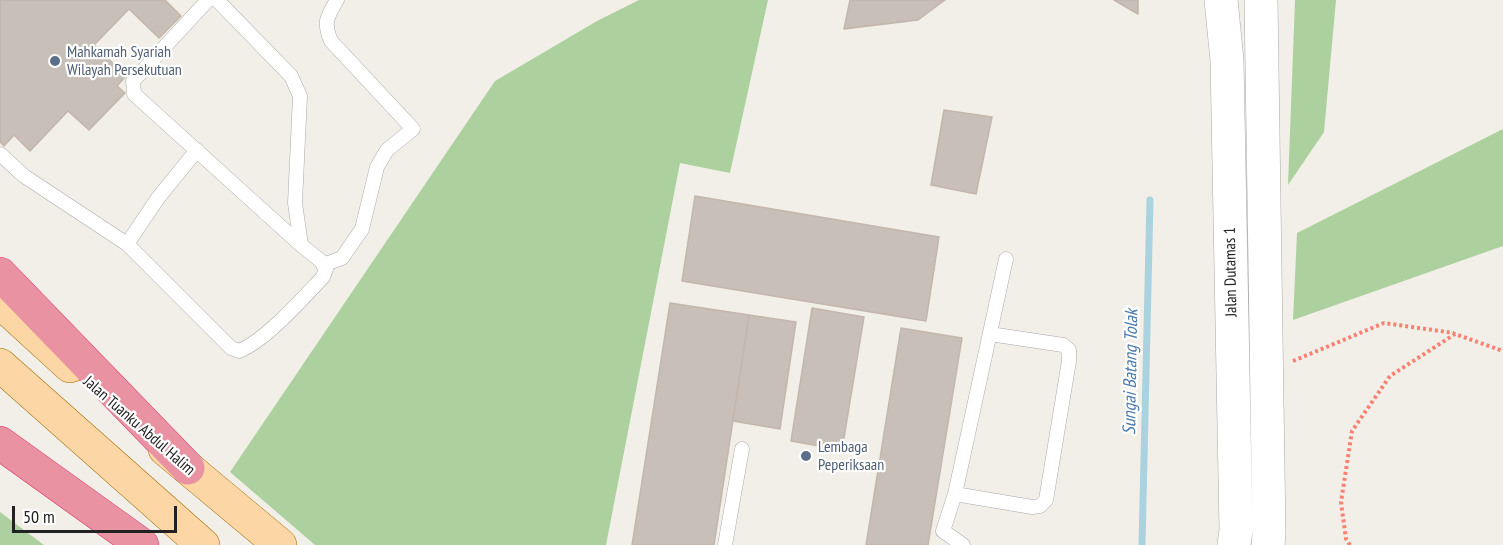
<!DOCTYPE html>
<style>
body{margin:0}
#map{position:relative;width:1503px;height:545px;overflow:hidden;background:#f2efe9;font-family:"PT Sans Narrow",sans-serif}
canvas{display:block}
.scale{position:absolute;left:12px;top:506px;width:165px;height:27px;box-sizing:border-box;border:3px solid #222;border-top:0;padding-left:8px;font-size:18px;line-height:21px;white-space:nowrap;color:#222;-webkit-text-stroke:4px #fff;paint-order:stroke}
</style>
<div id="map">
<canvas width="1503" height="545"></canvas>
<div class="scale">50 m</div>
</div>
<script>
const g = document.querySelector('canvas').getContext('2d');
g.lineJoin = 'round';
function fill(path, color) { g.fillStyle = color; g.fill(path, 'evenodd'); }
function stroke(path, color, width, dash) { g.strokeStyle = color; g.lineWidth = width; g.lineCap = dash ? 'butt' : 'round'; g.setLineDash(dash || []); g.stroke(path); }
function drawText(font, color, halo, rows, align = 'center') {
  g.font = font + ' "PT Sans Narrow",sans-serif'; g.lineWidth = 4.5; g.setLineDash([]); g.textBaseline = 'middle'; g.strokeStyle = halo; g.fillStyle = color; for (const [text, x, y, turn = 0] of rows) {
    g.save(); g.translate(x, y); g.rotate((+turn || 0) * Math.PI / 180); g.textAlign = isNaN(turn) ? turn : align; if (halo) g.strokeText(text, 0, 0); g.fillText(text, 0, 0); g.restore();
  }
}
const forest = new Path2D(`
 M 639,0 L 768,0 L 730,173 L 680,163 L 606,545 L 315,545 L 230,472 L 495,81 L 597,21 Z
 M 1295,0 L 1336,0 L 1324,132 L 1288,185 Z
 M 1503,129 L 1503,246 L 1293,320 L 1297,233 Z
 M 0,512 L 44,545 L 0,545 Z`);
const stream = new Path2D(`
 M 1142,545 L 1150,200`);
const building = new Path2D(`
 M 0,0 L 165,0 L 181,16 L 159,38 L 129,9 L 94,45 L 126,76 L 117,86 L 125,93 L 89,130 L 68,111 L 30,151 L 14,135 L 4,146 L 0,142 Z
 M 850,0 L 945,0 L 918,20 L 844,29 Z
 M 1114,0 L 1138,0 L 1138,14 Z
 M 944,110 L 992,117 L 976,194 L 931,185 Z
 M 695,196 L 939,237 L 926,321 L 682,281 Z
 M 670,303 L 749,315 L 714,545 L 632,545 Z
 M 812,308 L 864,317 L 842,450 L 791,441 Z
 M 749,315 L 796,322 L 780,429 L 733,421 Z
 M 901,328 L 962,338 L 928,545 L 866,545 Z`);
const path = new Path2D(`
 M 1293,361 L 1384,323 L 1454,333
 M 1350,545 L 1346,539 L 1341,502 L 1352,431 L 1390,376 L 1455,334 L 1503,351`);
const service = new Path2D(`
 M 208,0 L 133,81 L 134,94 L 301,245
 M 0,154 L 24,176 L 127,244 L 231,348 L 239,351 C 265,341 303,298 323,277 L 326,269 L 321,261 L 301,245 L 295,203 L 300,96 L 291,76 L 217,0
 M 127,244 L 158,198 L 197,150
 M 323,265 L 342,258 L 362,229 L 377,167 L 387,150 L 413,129 L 331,41 C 323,22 327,17 337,0
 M 955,494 L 1032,507 L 1040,506 L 1046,500 L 1069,361 L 1069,350 L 1063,345 L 990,334
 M 725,545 L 742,449
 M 963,545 L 943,531 L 955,494 L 1006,259`);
const tertiary = new Path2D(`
 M 1221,0 L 1227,60 L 1236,530 L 1234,545
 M 1261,0 L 1269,534 L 1268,545`);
const primary = new Path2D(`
 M 0,302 L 70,366
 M 0,365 L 203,545
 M 165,449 L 280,545`);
const motorway = new Path2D(`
 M 0,274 L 188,468
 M 0,443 L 142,545`);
const markers = [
 [55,61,6,"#5c6f8a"],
 [806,456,6,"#5c6f8a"]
];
const serviceNames = [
 ["Mahkamah Syariah",67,52],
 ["Wilayah Persekutuan",67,70],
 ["Lembaga",818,447],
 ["Peperiksaan",818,465]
];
const streetNames = [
 ["Jalan Dutamas 1",1231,272,-91],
 ["Jalan Tuanku Abdul Halim",139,426,41]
];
const waterNames = [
 ["Sungai Batang Tolak",1131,372,-89]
];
fill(forest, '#add19e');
stroke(stream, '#aad3df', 7);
fill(building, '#c7bfb8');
stroke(building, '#c4b6ab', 1.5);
stroke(service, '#a9a9a9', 15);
stroke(tertiary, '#a9a9a9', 34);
stroke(primary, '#a06b00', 34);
stroke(motorway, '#dc2a67', 34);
stroke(path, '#fa8072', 4, [3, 3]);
stroke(service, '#fff', 14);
stroke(tertiary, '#fff', 33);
stroke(primary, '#fcd6a4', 33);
stroke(motorway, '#e892a2', 33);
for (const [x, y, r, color] of markers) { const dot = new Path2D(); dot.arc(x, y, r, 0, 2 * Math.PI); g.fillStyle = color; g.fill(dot); stroke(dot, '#fff', 2); }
drawText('16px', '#4e5e75', '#fff', serviceNames, 'left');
drawText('16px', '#222', '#fff', streetNames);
drawText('italic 18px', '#4a7aab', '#fff', waterNames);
</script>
